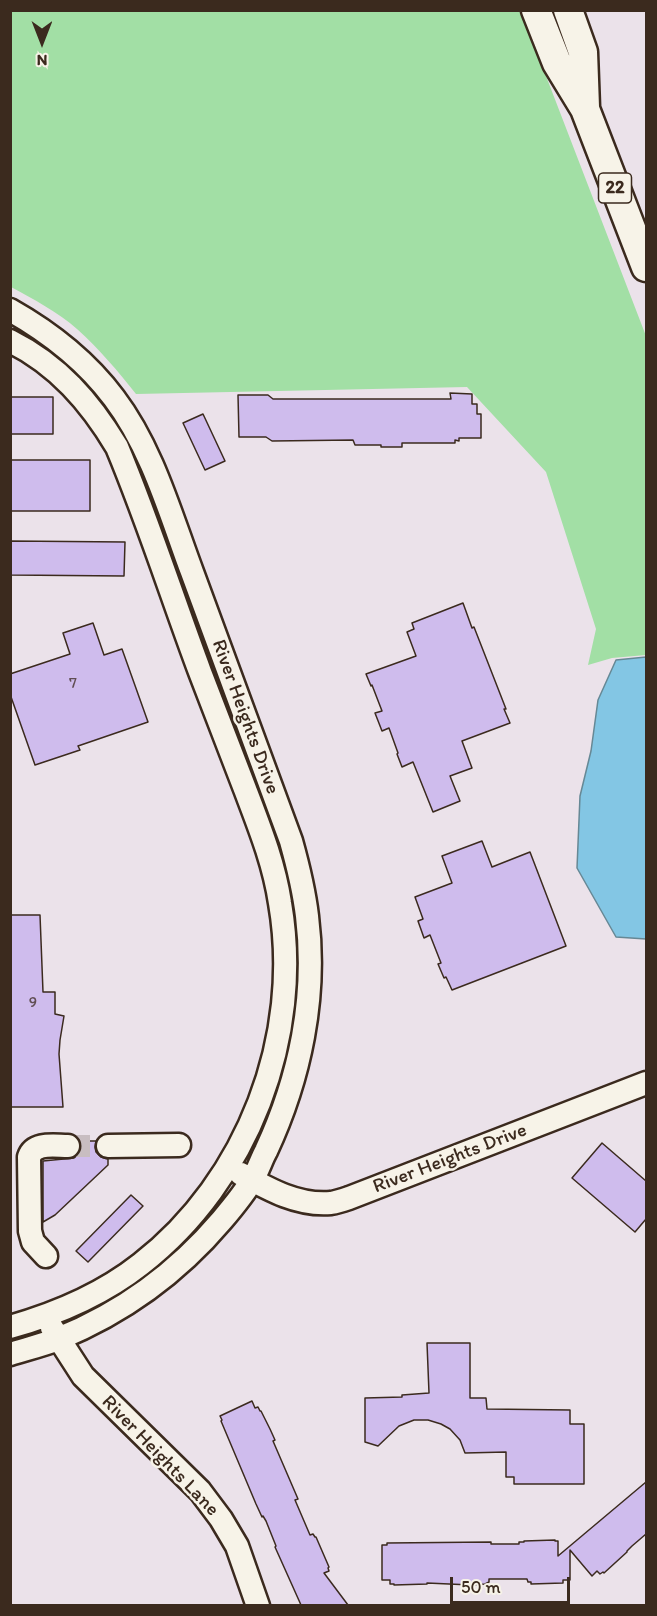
<!DOCTYPE html>
<style>
body{margin:0}
#map{position:relative;width:657px;height:1616px;overflow:hidden;background:#ebe2ea;font-family:Itim,sans-serif}
canvas{display:block}
.frame{position:absolute;inset:0;border:12px solid #3b2a1e;pointer-events:none}
.north{position:absolute;left:12px;top:12px;width:60px;height:60px;-webkit-text-stroke:4px #f7f3e8;paint-order:stroke;rotate:180deg;font-size:16px;font-weight:700;line-height:24px;text-align:center;color:#3b2a1e}
.north::after{content:'';display:block;margin:auto;width:21px;height:27px;background:#3b2a1e;clip-path:polygon(50% 0,100% 100%,50% 72%,0 100%)}
.scale{position:absolute;left:450px;top:1577px;width:120px;height:27px;box-sizing:border-box;border:3px solid #3b2a1e;border-top:0;padding-left:8px;font-size:18px;line-height:21px;white-space:nowrap;color:#3b2a1e;-webkit-text-stroke:4px #f7f3e8;paint-order:stroke}
</style>
<div id="map">
<canvas width="657" height="1616"></canvas>
<div class="frame"></div>
<div class="north">N</div>
<div class="scale">50 m</div>
</div>
<script>
const g = document.querySelector('canvas').getContext('2d');
g.lineJoin = 'round';
function fill(path, color) { g.fillStyle = color; g.fill(path, 'evenodd'); }
function stroke(path, color, width, dash) { g.strokeStyle = color; g.lineWidth = width; g.lineCap = dash ? 'butt' : 'round'; g.setLineDash(dash || []); g.stroke(path); }
function drawText(font, color, halo, rows, align = 'center') {
  g.font = font + ' Itim,sans-serif'; g.lineWidth = 5; g.setLineDash([]); g.textBaseline = 'middle'; g.strokeStyle = halo; g.fillStyle = color; for (const [text, x, y, turn = 0] of rows) {
    g.save(); g.translate(x, y); g.rotate((+turn || 0) * Math.PI / 180); g.textAlign = isNaN(turn) ? turn : align; if (halo) g.strokeText(text, 0, 0); g.fillText(text, 0, 0); g.restore();
  }
}
const green = new Path2D(`
 M 11,11 L 521,11 L 646,336 L 646,655 L 612,658 L 588,665 L 596,629 L 546,472 L 467,387 L 136,394 C 118,371 99,349 77,329 C 58,312 33,299 11,287 Z`);
const water = new Path2D(`
 M 646,657 L 646,939 L 616,937 L 577,868 L 580,796 L 591,751 L 598,700 L 616,660 Z`);
const building = new Path2D(`
 M 450,393 L 472,394 L 472,404 L 477,404 L 477,414 L 481,414 L 481,438 L 459,438 L 459,441 L 455,440 L 455,443 L 402,443 L 402,447 L 381,447 L 381,445 L 355,445 L 353,440 L 272,441 L 266,437 L 239,437 L 238,395 L 268,395 L 273,399 L 451,399 Z
 M 10,397 L 53,397 L 53,434 L 10,434 Z
 M 203,414 L 225,461 L 205,470 L 183,423 Z
 M 10,460 L 90,460 L 90,511 L 10,511 Z
 M 10,541 L 125,542 L 124,576 L 10,575 Z
 M 463,603 L 472,628 L 474,627 L 506,709 L 504,709 L 510,723 L 462,741 L 472,768 L 450,776 L 460,801 L 433,812 L 413,762 L 402,767 L 397,754 L 398,753 L 389,728 L 382,731 L 375,713 L 382,711 L 372,685 L 371,686 L 366,674 L 416,656 L 407,632 L 414,629 L 412,623 Z
 M 93,623 L 104,655 L 122,649 L 148,722 L 78,746 L 80,750 L 35,765 L 10,694 L 10,674 L 70,654 L 63,633 Z
 M 482,841 L 492,867 L 530,852 L 566,946 L 452,990 L 446,977 L 444,978 L 438,964 L 441,963 L 430,935 L 424,938 L 418,921 L 423,919 L 415,897 L 452,883 L 442,856 Z
 M 10,915 L 40,915 L 43,992 L 55,992 L 55,1014 L 64,1016 L 60,1040 L 59,1054 L 63,1107 L 10,1107 Z
 M 80,1141 L 96,1141 L 95,1147 L 96,1152 L 101,1157 L 108,1159 L 108,1165 L 55,1215 L 43,1222 L 43,1161 L 74,1158 L 80,1153 L 81,1147 Z
 M 602,1143 L 646,1181 L 646,1219 L 635,1232 L 572,1178 Z
 M 131,1195 L 143,1206 L 88,1262 L 76,1251 Z
 M 427,1343 L 470,1343 L 470,1398 L 486,1398 L 487,1409 L 570,1410 L 570,1424 L 584,1424 L 584,1484 L 514,1484 L 514,1477 L 506,1477 L 506,1452 L 465,1453 L 460,1440 L 450,1429 L 441,1424 L 428,1420 L 414,1420 L 399,1426 L 378,1446 L 365,1442 L 365,1398 L 402,1397 L 402,1395 L 429,1393 Z
 M 252,1401 L 255,1408 L 258,1407 L 260,1411 L 261,1411 L 270,1429 L 275,1440 L 273,1441 L 298,1499 L 295,1500 L 310,1535 L 313,1534 L 315,1537 L 316,1537 L 329,1567 L 328,1568 L 329,1571 L 324,1573 L 348,1605 L 301,1605 L 275,1547 L 276,1546 L 266,1521 L 263,1516 L 262,1517 L 256,1504 L 221,1421 L 222,1420 L 220,1416 Z
 M 646,1482 L 646,1534 L 632,1546 L 627,1551 L 627,1552 L 604,1573 L 603,1572 L 600,1574 L 597,1571 L 592,1576 L 570,1550 L 570,1580 L 563,1580 L 563,1583 L 531,1584 L 531,1582 L 528,1582 L 527,1579 L 489,1579 L 489,1582 L 485,1584 L 471,1585 L 427,1583 L 427,1584 L 394,1585 L 394,1584 L 390,1584 L 390,1580 L 382,1580 L 382,1545 L 387,1545 L 387,1543 L 491,1542 L 491,1544 L 519,1544 L 519,1542 L 524,1542 L 524,1541 L 555,1540 L 555,1541 L 558,1541 L 558,1556 Z`);
const minorTunnel = new Path2D(`
 M 68,1146 L 108,1146`);
const minor = new Path2D(`
 M 10,310 C 49,332 87,362 114,398 C 152,448 170,513 192,572 C 225,661 258,751 291,841 C 298,866 304,891 307,916 C 317,997 300,1078 266,1151 C 261,1160 258,1171 252,1180 C 244,1194 233,1207 222,1220 C 178,1272 122,1313 58,1339 C 43,1345 26,1349 10,1354
 M 10,341 C 58,365 90,402 117,447 C 148,521 172,597 200,672 C 215,711 230,750 245,789 C 259,826 274,863 280,903 C 303,1036 248,1181 141,1264 C 103,1294 56,1314 10,1327
 M 108,1146 L 179,1145
 M 241,1174 C 268,1189 298,1206 331,1203 C 337,1202 343,1200 349,1198 L 646,1083
 M 46,1256 L 33,1242 L 30,1231 L 29,1157 C 34,1142 54,1146 68,1146
 M 52,1328 L 83,1376 L 200,1491 L 221,1519 L 237,1546 L 258,1606`);
const major = new Path2D(`
 M 536,10 L 557,63 L 585,109 L 646,267
 M 568,10 L 583,52 L 585,107`);
const numberNames = [
 ["7",73,684],
 ["9",33,1003]
];
const shields = [
 [615,188,33]
];
const shieldNames = [
 ["22",615,188]
];
const streetNames = [
 ["River Heights Drive",245,717,70],
 ["River Heights Drive",450,1159,-21],
 ["River Heights Lane",160,1456,46]
];
fill(green, '#a2dfa5');
fill(water, '#83c6e4');
stroke(water, '#668895', 1.5);
fill(building, '#cfbced');
stroke(building, '#3b2a1e', 1.5);
stroke(minorTunnel, '#c8bdc1', 22, [22, 11]);
stroke(minor, '#3b2a1e', 27);
stroke(major, '#3b2a1e', 33);
stroke(minor, '#f7f3e8', 22);
stroke(major, '#f7f3e8', 28);
drawText('16px', '#604e52', null, numberNames);
for (const [x, y, w] of shields) { const box = new Path2D(); box.roundRect(x - w / 2, y - 15, w, 30, 4.5); g.fillStyle = '#f7f3e8'; g.fill(box); stroke(box, '#3b2a1e', 1.5); }
drawText('bold 18px', '#3b2a1e', null, shieldNames);
drawText('20px', '#3b2a1e', '#f7f3e8', streetNames);
</script>
